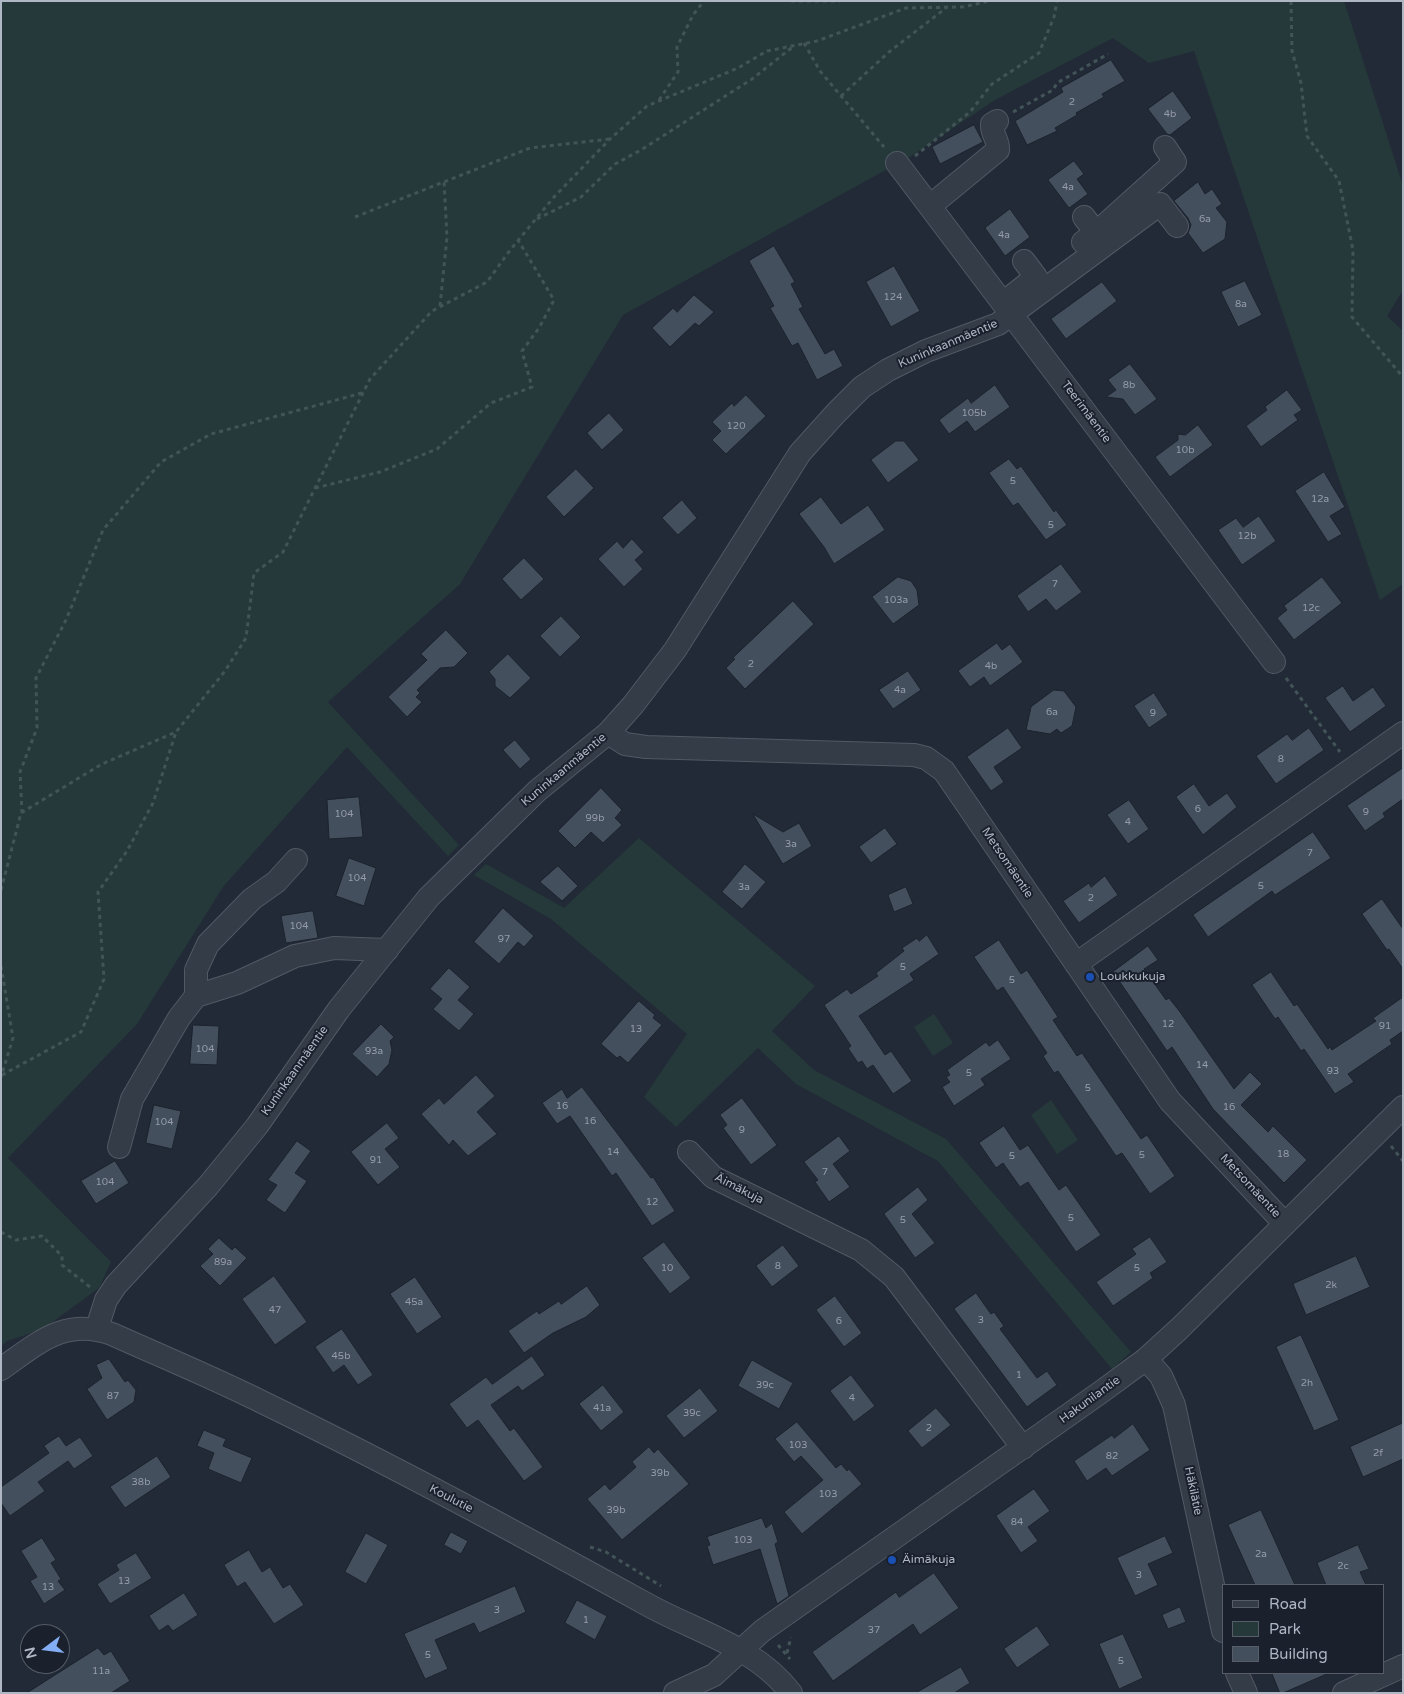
<!DOCTYPE html>
<meta charset="utf-8">
<style>
body{margin:0}
#map{position:relative;width:1404px;height:1694px;overflow:hidden;background:#212a36;font-family:"Varela Round",sans-serif}
canvas{display:block}
.frame{position:absolute;inset:0;border:2px solid #afb6c4;pointer-events:none}
.legend{position:absolute;left:1222px;top:1584px;width:162px;height:90px;box-sizing:border-box;background:#1a212c;border:1px solid #565d69;margin:0;padding:6px 9px;list-style:none;font-size:15px;color:#afb6c4}
.legend li{display:flex;align-items:center;gap:10px;height:25px}
.legend b{width:25px;border:1px solid #565d69}
.north{position:absolute;left:20px;top:1624px;width:50px;height:50px;box-sizing:border-box;background:#1a212c;border:1px solid #565d69;border-radius:50%;rotate:255deg;font-size:14px;font-weight:700;line-height:20px;text-align:center;color:#afb6c4}
.north::after{content:'';display:block;margin:auto;width:18px;height:22px;background:#84aef3;clip-path:polygon(50% 0,100% 100%,50% 72%,0 100%)}
</style>
<div id="map">
<canvas width="1404" height="1694"></canvas>
<div class="frame"></div>
<ul class="legend">
<li><b style="height:6px;background:#343c47"></b>Road</li>
<li><b style="height:14px;background:#26393a"></b>Park</li>
<li><b style="height:14px;background:#444f5e"></b>Building</li>
</ul>
<div class="north">N</div>
</div>
<script>
const g = document.querySelector('canvas').getContext('2d');
g.lineJoin = 'round';
function fill(path, color) { g.fillStyle = color; g.fill(path, 'evenodd'); }
function stroke(path, color, width, dash) { g.strokeStyle = color; g.lineWidth = width; g.lineCap = dash ? 'butt' : 'round'; g.setLineDash(dash || []); g.stroke(path); }
function drawText(font, color, halo, rows, align = 'center') {
  g.font = font + ' "Varela Round",sans-serif'; g.lineWidth = 4; g.setLineDash([]); g.textBaseline = 'middle'; g.strokeStyle = halo; g.fillStyle = color; for (const [text, x, y, turn = 0] of rows) {
    g.save(); g.translate(x, y); g.rotate((+turn || 0) * Math.PI / 180); g.textAlign = isNaN(turn) ? turn : align; if (halo) g.strokeText(text, 0, 0); g.fillText(text, 0, 0); g.restore();
  }
}
const green = new Path2D(`
 M 1,1 L 1344,1 L 1403,186 L 1403,290 L 1387,316 L 1403,331 L 1403,584 L 1380,600 L 1194,51 L 1149,63 L 1113,38 L 995,100 L 911,156 L 623,315 L 460,584 L 328,702 L 459,845 L 448,856 L 347,747 L 223,887 L 137,1024 L 8,1158 L 111,1262 L 99,1288 L 43,1329 L 7,1341 L 1,1346 Z
 M 639,838 L 815,986 L 772,1031 L 814,1070 L 946,1139 L 1131,1352 L 1112,1369 L 938,1161 L 796,1084 L 758,1048 L 676,1127 L 644,1097 L 687,1034 L 551,919 L 474,875 L 486,864 L 564,908 Z
 M 934,1014 L 953,1043 L 933,1056 L 914,1027 Z
 M 1051,1100 L 1078,1140 L 1057,1154 L 1031,1115 Z`);
const building = new Path2D(`
 M 1111,60 L 1125,81 L 1102,94 L 1104,97 L 1076,113 L 1077,115 L 1055,128 L 1057,131 L 1027,145 L 1015,121 L 1063,92 L 1061,88 Z
 M 1173,91 L 1192,118 L 1170,135 L 1167,134 L 1148,109 Z
 M 974,125 L 983,142 L 940,164 L 932,147 Z
 M 1074,161 L 1084,174 L 1077,179 L 1088,194 L 1069,208 L 1048,180 Z
 M 1198,182 L 1205,194 L 1212,189 L 1222,204 L 1216,208 L 1227,222 L 1225,239 L 1203,253 L 1188,233 L 1191,225 L 1188,218 L 1174,201 Z
 M 1010,209 L 1030,237 L 1005,256 L 985,228 Z
 M 774,246 L 795,282 L 791,284 L 803,307 L 799,309 L 825,354 L 834,349 L 843,366 L 817,380 L 798,343 L 792,346 L 770,308 L 774,306 L 749,261 Z
 M 894,266 L 920,311 L 891,327 L 866,282 Z
 M 1245,281 L 1262,315 L 1238,327 L 1221,292 Z
 M 1102,282 L 1117,301 L 1066,339 L 1051,319 Z
 M 694,295 L 714,312 L 699,326 L 695,323 L 670,347 L 652,328 L 673,308 L 677,312 Z
 M 1130,364 L 1157,399 L 1135,415 L 1123,399 L 1106,397 L 1116,390 L 1108,380 Z
 M 995,385 L 1010,407 L 975,432 L 967,421 L 949,434 L 939,420 L 968,398 L 971,403 Z
 M 1287,390 L 1302,410 L 1294,415 L 1298,420 L 1261,447 L 1246,426 L 1267,410 L 1265,407 Z
 M 746,395 L 766,416 L 726,454 L 712,440 L 721,431 L 712,422 L 732,403 L 734,406 Z
 M 609,413 L 624,430 L 602,450 L 587,433 Z
 M 1198,425 L 1213,445 L 1170,477 L 1155,457 L 1178,440 L 1178,434 L 1185,435 Z
 M 896,441 L 904,441 L 919,460 L 888,483 L 871,460 Z
 M 1009,459 L 1017,469 L 1021,466 L 1054,512 L 1056,510 L 1067,525 L 1046,540 L 1018,503 L 1013,506 L 989,473 Z
 M 576,469 L 594,488 L 564,517 L 546,497 Z
 M 1324,472 L 1345,507 L 1330,516 L 1342,534 L 1328,542 L 1295,491 Z
 M 821,497 L 841,524 L 868,505 L 885,530 L 834,564 L 824,547 L 799,514 Z
 M 682,500 L 697,518 L 678,535 L 662,518 Z
 M 1259,516 L 1276,541 L 1242,565 L 1218,530 L 1236,518 L 1243,527 Z
 M 632,539 L 644,552 L 635,560 L 643,569 L 624,587 L 598,559 L 617,541 L 623,548 Z
 M 524,558 L 544,579 L 521,600 L 502,579 Z
 M 1061,564 L 1082,592 L 1056,611 L 1046,599 L 1028,612 L 1017,596 Z
 M 898,577 L 911,581 L 917,590 L 919,605 L 893,624 L 872,597 Z
 M 1322,577 L 1342,603 L 1294,640 L 1277,618 L 1287,610 L 1284,606 Z
 M 793,601 L 814,624 L 745,689 L 726,668 L 735,659 L 733,658 Z
 M 561,616 L 581,637 L 560,657 L 540,636 Z
 M 446,630 L 468,653 L 454,667 L 440,668 L 417,690 L 420,693 L 416,697 L 422,702 L 407,717 L 388,697 L 427,660 L 421,654 Z
 M 997,643 L 1002,650 L 1010,644 L 1023,662 L 990,686 L 984,677 L 970,687 L 958,671 Z
 M 508,654 L 531,678 L 510,698 L 495,686 L 495,679 L 489,672 Z
 M 908,671 L 921,690 L 893,709 L 879,690 Z
 M 1343,686 L 1353,701 L 1373,687 L 1386,706 L 1350,732 L 1325,698 Z
 M 1054,690 L 1064,691 L 1076,707 L 1072,726 L 1061,733 L 1057,729 L 1050,734 L 1026,730 L 1031,707 Z
 M 1154,693 L 1168,715 L 1149,728 L 1134,706 Z
 M 1008,728 L 1022,748 L 994,767 L 1004,782 L 991,791 L 967,757 Z
 M 1309,728 L 1324,750 L 1276,784 L 1256,756 L 1287,734 L 1292,740 Z
 M 515,740 L 531,759 L 520,769 L 503,750 Z
 M 1403,768 L 1403,799 L 1383,813 L 1385,817 L 1365,831 L 1347,806 Z
 M 1194,784 L 1209,806 L 1227,793 L 1237,807 L 1203,835 L 1176,797 Z
 M 601,788 L 622,810 L 615,818 L 622,825 L 603,843 L 591,832 L 575,848 L 558,831 Z
 M 359,797 L 363,837 L 329,839 L 327,800 Z
 M 1129,800 L 1149,829 L 1128,844 L 1107,815 Z
 M 753,814 L 783,832 L 799,823 L 812,846 L 783,864 Z
 M 885,828 L 897,844 L 871,863 L 859,847 Z
 M 1313,832 L 1331,858 L 1275,895 L 1272,891 L 1208,937 L 1193,915 Z
 M 349,858 L 376,868 L 364,906 L 336,896 Z
 M 745,864 L 766,882 L 742,909 L 722,892 Z
 M 558,866 L 578,886 L 562,901 L 540,882 Z
 M 1105,876 L 1118,895 L 1079,923 L 1063,901 L 1089,883 L 1091,887 Z
 M 906,887 L 913,904 L 894,912 L 888,895 Z
 M 1382,899 L 1403,929 L 1403,969 L 1389,949 L 1387,950 L 1362,914 Z
 M 503,908 L 534,936 L 524,947 L 518,942 L 499,964 L 474,942 Z
 M 313,911 L 318,938 L 286,943 L 281,916 Z
 M 927,935 L 939,954 L 910,974 L 914,980 L 859,1016 L 885,1055 L 891,1051 L 912,1081 L 893,1094 L 873,1065 L 867,1069 L 862,1061 L 858,1063 L 848,1048 L 851,1046 L 824,1005 L 847,989 L 851,994 L 878,976 L 876,973 L 904,951 L 902,948 L 917,938 L 919,941 Z
 M 999,940 L 1021,974 L 1027,970 L 1058,1017 L 1053,1020 L 1077,1056 L 1082,1053 L 1141,1139 L 1147,1135 L 1175,1176 L 1150,1194 L 1122,1153 L 1116,1156 L 1058,1071 L 1054,1073 L 1043,1056 L 1047,1053 L 1003,987 L 997,991 L 974,957 Z
 M 1148,946 L 1158,960 L 1144,969 L 1166,1000 L 1169,998 L 1180,1012 L 1234,1089 L 1250,1072 L 1262,1084 L 1241,1105 L 1268,1132 L 1273,1126 L 1307,1160 L 1284,1183 L 1213,1109 L 1172,1047 L 1167,1051 L 1113,972 Z
 M 449,968 L 470,987 L 458,1000 L 474,1014 L 459,1031 L 433,1009 L 442,999 L 430,989 Z
 M 1271,972 L 1294,1006 L 1297,1004 L 1328,1049 L 1330,1047 L 1332,1050 L 1376,1021 L 1373,1018 L 1403,997 L 1403,1031 L 1390,1040 L 1392,1044 L 1348,1074 L 1354,1082 L 1335,1094 L 1304,1049 L 1301,1051 L 1278,1017 L 1275,1019 L 1252,985 Z
 M 639,1001 L 655,1015 L 653,1018 L 662,1025 L 628,1063 L 620,1056 L 617,1058 L 601,1044 Z
 M 381,1024 L 394,1037 L 390,1041 L 392,1050 L 389,1064 L 377,1077 L 352,1054 Z
 M 193,1025 L 219,1026 L 217,1065 L 190,1064 Z
 M 998,1040 L 1011,1059 L 981,1079 L 985,1085 L 954,1106 L 942,1087 L 950,1082 L 946,1077 L 950,1075 L 947,1070 L 986,1042 L 989,1046 Z
 M 476,1075 L 495,1096 L 477,1112 L 497,1134 L 468,1156 L 453,1140 L 449,1145 L 421,1114 L 439,1098 L 444,1104 Z
 M 582,1087 L 651,1178 L 653,1177 L 675,1211 L 652,1226 L 616,1173 L 612,1176 L 570,1116 L 557,1124 L 542,1103 L 562,1089 L 567,1098 Z
 M 742,1098 L 777,1145 L 751,1165 L 723,1128 L 727,1125 L 720,1115 Z
 M 154,1105 L 181,1111 L 172,1149 L 146,1143 Z
 M 387,1123 L 399,1138 L 385,1149 L 400,1167 L 378,1185 L 351,1152 Z
 M 1004,1126 L 1020,1150 L 1028,1145 L 1059,1190 L 1066,1185 L 1101,1235 L 1076,1252 L 1028,1182 L 1020,1187 L 1003,1163 L 996,1168 L 979,1143 Z
 M 839,1136 L 850,1151 L 833,1164 L 850,1187 L 829,1202 L 815,1182 L 818,1180 L 804,1162 Z
 M 297,1141 L 311,1151 L 295,1173 L 307,1181 L 285,1213 L 266,1200 L 277,1185 L 268,1180 Z
 M 115,1161 L 129,1183 L 96,1204 L 81,1181 Z
 M 918,1187 L 928,1200 L 912,1214 L 935,1243 L 915,1258 L 884,1214 Z
 M 1150,1237 L 1167,1262 L 1150,1273 L 1153,1278 L 1113,1306 L 1096,1282 L 1136,1254 L 1132,1249 Z
 M 219,1238 L 232,1250 L 235,1247 L 247,1258 L 220,1286 L 200,1266 L 213,1254 L 208,1249 Z
 M 664,1242 L 691,1278 L 670,1294 L 642,1258 Z
 M 783,1245 L 799,1266 L 772,1287 L 756,1266 Z
 M 1356,1256 L 1370,1287 L 1306,1315 L 1293,1284 Z
 M 274,1276 L 307,1322 L 275,1345 L 242,1299 Z
 M 415,1277 L 442,1317 L 417,1334 L 390,1294 Z
 M 587,1286 L 600,1305 L 586,1317 L 553,1333 L 524,1353 L 508,1331 L 537,1311 L 539,1314 L 559,1301 L 561,1304 Z
 M 976,1293 L 991,1314 L 994,1312 L 1004,1326 L 1000,1329 L 1037,1378 L 1047,1371 L 1057,1385 L 1027,1407 L 954,1309 Z
 M 835,1296 L 862,1333 L 844,1347 L 816,1310 Z
 M 342,1329 L 373,1375 L 358,1385 L 344,1365 L 333,1373 L 315,1347 Z
 M 1301,1335 L 1339,1420 L 1314,1431 L 1276,1347 Z
 M 532,1356 L 545,1375 L 522,1391 L 518,1386 L 491,1405 L 510,1431 L 514,1428 L 543,1467 L 524,1481 L 478,1420 L 467,1428 L 449,1404 L 486,1377 L 492,1384 Z
 M 109,1359 L 125,1382 L 128,1380 L 136,1390 L 134,1402 L 107,1420 L 87,1389 L 102,1378 L 96,1365 Z
 M 752,1360 L 793,1383 L 779,1409 L 738,1386 Z
 M 851,1375 L 875,1406 L 854,1422 L 830,1391 Z
 M 603,1385 L 624,1412 L 601,1431 L 579,1404 Z
 M 700,1388 L 718,1411 L 684,1438 L 666,1416 Z
 M 936,1408 L 951,1425 L 922,1448 L 908,1431 Z
 M 797,1422 L 836,1468 L 841,1464 L 847,1471 L 849,1469 L 862,1484 L 802,1534 L 784,1512 L 823,1480 L 801,1456 L 794,1462 L 775,1439 Z
 M 1403,1423 L 1403,1459 L 1363,1477 L 1350,1447 Z
 M 1133,1424 L 1150,1450 L 1112,1476 L 1106,1468 L 1087,1481 L 1074,1461 L 1112,1435 L 1114,1438 Z
 M 204,1430 L 226,1439 L 223,1446 L 252,1458 L 241,1483 L 208,1469 L 214,1453 L 197,1446 Z
 M 59,1436 L 66,1446 L 80,1437 L 93,1456 L 74,1469 L 68,1461 L 38,1482 L 45,1491 L 10,1516 L 1,1503 L 1,1487 L 49,1453 L 44,1446 Z
 M 649,1447 L 654,1453 L 658,1449 L 689,1484 L 622,1540 L 587,1499 L 605,1484 L 610,1490 L 636,1467 L 632,1462 Z
 M 157,1456 L 171,1477 L 125,1508 L 110,1487 Z
 M 1034,1489 L 1050,1511 L 1028,1527 L 1038,1541 L 1021,1553 L 996,1516 Z
 M 1261,1510 L 1295,1585 L 1255,1585 L 1228,1525 Z
 M 762,1518 L 766,1528 L 772,1523 L 778,1542 L 775,1544 L 789,1596 L 777,1604 L 760,1549 L 713,1565 L 707,1546 L 710,1545 L 707,1537 Z
 M 451,1532 L 468,1541 L 461,1554 L 444,1545 Z
 M 366,1533 L 388,1545 L 366,1584 L 345,1572 Z
 M 1165,1536 L 1173,1553 L 1148,1564 L 1158,1585 L 1135,1596 L 1117,1558 Z
 M 42,1538 L 56,1560 L 51,1563 L 61,1579 L 58,1581 L 65,1590 L 44,1604 L 30,1581 L 37,1577 L 21,1551 Z
 M 1358,1545 L 1369,1569 L 1360,1572 L 1366,1585 L 1326,1585 L 1317,1563 Z
 M 249,1550 L 262,1572 L 270,1567 L 283,1588 L 290,1584 L 304,1605 L 274,1624 L 245,1582 L 237,1587 L 224,1565 Z
 M 136,1553 L 152,1578 L 110,1604 L 97,1584 L 119,1570 L 116,1565 Z
 M 934,1573 L 959,1608 L 920,1635 L 913,1624 L 833,1681 L 812,1652 L 896,1592 L 899,1597 Z
 M 515,1586 L 526,1612 L 479,1633 L 474,1623 L 435,1640 L 448,1669 L 425,1679 L 404,1634 Z
 M 184,1593 L 198,1615 L 173,1631 L 168,1625 L 159,1631 L 149,1616 Z
 M 577,1600 L 607,1616 L 595,1640 L 565,1623 Z
 M 1180,1607 L 1186,1622 L 1168,1629 L 1162,1615 Z
 M 1037,1626 L 1050,1645 L 1017,1668 L 1004,1649 Z
 M 1123,1634 L 1143,1678 L 1119,1689 L 1099,1644 Z
 M 98,1648 L 104,1655 L 111,1651 L 130,1681 L 111,1693 L 27,1693 Z
 M 961,1667 L 970,1683 L 954,1693 L 916,1693 Z
 M 1272,1673 L 1329,1673 L 1283,1693 L 1280,1693 Z`);
const path = new Path2D(`
 M 791,1 L 840,1
 M 1291,1 L 1292,51 L 1301,83 L 1307,136 L 1339,181 L 1353,250 L 1352,317 L 1403,377
 M 804,43 L 820,71 L 884,147
 M 841,96 L 889,52 L 946,8
 M 659,100 L 678,72 L 677,47 L 693,15 L 704,1
 M 1013,112 L 1053,90 L 1057,83 L 1108,54
 M 915,156 L 970,112 L 992,84 L 1039,53 L 1054,17 L 1057,1
 M 355,217 L 530,148 L 610,139
 M 537,219 L 581,197 L 615,164 L 641,150 L 752,79 L 794,46
 M 440,306 L 447,237 L 444,181
 M 315,488 L 380,472 L 437,449 L 491,403 L 532,387 L 522,351 L 539,328 L 554,300 L 518,240
 M 1286,678 L 1340,752
 M 22,813 L 20,772 L 37,728 L 36,678 L 66,620 L 103,530 L 161,462 L 211,434 L 362,393
 M 1,890 L 21,813 L 102,764 L 176,732 L 225,671 L 246,638 L 254,573 L 283,552 L 370,379 L 432,311 L 487,282 L 511,249 L 554,197 L 610,139 L 647,106 L 738,68 L 767,51 L 817,41 L 906,8 L 963,7 L 989,1
 M 1,966 L 13,1038 L 1,1077
 M 2,1075 L 81,1032 L 104,979 L 98,892 L 127,851 L 153,803 L 176,732
 M 1391,1146 L 1403,1161
 M 1,1232 L 16,1240 L 42,1236 L 62,1256 L 62,1265 L 90,1287
 M 590,1547 L 606,1552 L 661,1586
 M 778,1645 L 790,1659
 M 787,1653 L 791,1637`);
const minor = new Path2D(`
 M 897,163 L 1274,662
 M 930,206 L 998,150 C 999,140 991,134 992,124 L 997,121
 M 1096,233 L 1175,162 L 1165,147
 M 1083,242 L 1096,233 L 1084,217
 M 1012,296 L 1036,277 L 1024,261
 M 608,733 L 625,744 L 646,747 L 914,755 L 926,758 L 944,771 L 1170,1101 L 1285,1224
 M 1076,964 L 1403,733
 M 196,996 L 237,983 L 295,956 L 334,948 L 387,950
 M 119,1147 L 132,1099 L 179,1018 L 196,996 L 196,970 L 208,944 L 252,899 L 276,882 L 296,860
 M 689,1152 L 713,1177 L 861,1250 L 894,1277 L 1023,1448
 M 97,1328 L 106,1300 L 116,1285 L 208,1186 L 257,1126 L 339,1009 L 429,897 L 537,791 L 608,733 L 633,705 L 675,650 L 800,453 L 836,413 L 862,387 L 888,370 L 926,351 L 998,324 L 1160,204 L 1177,226
 M 1146,1359 L 1161,1376 L 1174,1405 L 1223,1631
 M 1,1369 C 38,1343 65,1317 112,1334 C 163,1357 214,1378 264,1403 C 394,1466 521,1535 648,1605 C 697,1632 756,1647 791,1693
 M 1237,1673 L 1246,1693
 M 675,1693 L 714,1675 L 762,1631 L 1101,1392 L 1146,1359 L 1179,1329 L 1403,1107
 M 1344,1693 L 1403,1666`);
const markers = [
 [1090,977,5,"#1a4fb4"],
 [892,1560,5,"#1a4fb4"]
];
const numberNames = [
 ["2",1072,102],
 ["4b",1170,114],
 ["4a",1068,187],
 ["6a",1205,219],
 ["4a",1004,235],
 ["124",893,297],
 ["8a",1241,304],
 ["8b",1129,385],
 ["105b",974,413],
 ["120",736,426],
 ["10b",1185,450],
 ["5",1013,481],
 ["12a",1320,499],
 ["5",1051,525],
 ["12b",1247,536],
 ["7",1055,584],
 ["103a",896,600],
 ["12c",1311,608],
 ["2",751,664],
 ["4b",991,666],
 ["4a",900,690],
 ["6a",1052,712],
 ["9",1153,713],
 ["8",1281,759],
 ["6",1198,809],
 ["9",1366,812],
 ["104",344,814],
 ["99b",595,818],
 ["4",1128,822],
 ["3a",791,844],
 ["7",1310,853],
 ["104",357,878],
 ["5",1261,886],
 ["3a",744,887],
 ["2",1091,898],
 ["104",299,926],
 ["97",504,939],
 ["5",903,967],
 ["5",1012,980],
 ["12",1168,1024],
 ["91",1385,1026],
 ["13",636,1029],
 ["104",205,1049],
 ["93a",374,1051],
 ["14",1202,1065],
 ["93",1333,1071],
 ["5",969,1073],
 ["5",1088,1088],
 ["16",562,1106],
 ["16",1229,1107],
 ["16",590,1121],
 ["104",164,1122],
 ["9",742,1130],
 ["14",613,1152],
 ["18",1283,1154],
 ["5",1142,1155],
 ["5",1012,1156],
 ["91",376,1160],
 ["7",825,1172],
 ["104",105,1182],
 ["12",652,1202],
 ["5",1071,1218],
 ["5",903,1220],
 ["89a",223,1262],
 ["8",778,1266],
 ["10",667,1268],
 ["5",1137,1268],
 ["2k",1331,1285],
 ["45a",414,1302],
 ["47",275,1310],
 ["3",981,1320],
 ["6",839,1321],
 ["45b",341,1356],
 ["1",1019,1375],
 ["2h",1307,1383],
 ["39c",765,1385],
 ["87",113,1396],
 ["4",852,1398],
 ["41a",602,1408],
 ["39c",692,1413],
 ["2",929,1428],
 ["103",798,1445],
 ["2f",1378,1453],
 ["82",1112,1456],
 ["39b",660,1473],
 ["38b",141,1482],
 ["103",828,1494],
 ["39b",616,1510],
 ["84",1017,1522],
 ["103",743,1540],
 ["2a",1261,1554],
 ["2c",1343,1566],
 ["3",1139,1575],
 ["13",124,1581],
 ["13",48,1587],
 ["3",497,1610],
 ["1",586,1620],
 ["37",874,1630],
 ["5",428,1655],
 ["5",1121,1661],
 ["11a",101,1671]
];
const streetNames = [
 ["Kuninkaanmäentie",948,344,-23],
 ["Teerimäentie",1086,412,53],
 ["Kuninkaanmäentie",564,770,-40],
 ["Metsomäentie",1007,863,56],
 ["Kuninkaanmäentie",295,1071,-55],
 ["Metsomäentie",1250,1186,47],
 ["Äimäkuja",739,1189,27],
 ["Hakunilantie",1090,1400,-36],
 ["Häkilätie",1193,1491,78],
 ["Koulutie",451,1499,27]
];
const poiNames = [
 ["Loukkukuja",1100,977],
 ["Äimäkuja",902,1560]
];
fill(green, '#26393a');
fill(building, '#444f5e');
stroke(building, '#1c232e', 1);
stroke(minor, '#525965', 24);
stroke(path, '#425457', 3, [4, 4]);
stroke(minor, '#343c47', 22);
for (const [x, y, r, color] of markers) { const dot = new Path2D(); dot.arc(x, y, r, 0, 2 * Math.PI); g.fillStyle = color; g.fill(dot); stroke(dot, '#1a212c', 2); }
drawText('10px', '#949caa', null, numberNames);
drawText('12px', '#afb6c4', '#1a212c', streetNames);
drawText('12px', '#afb6c4', '#1a212c', poiNames, 'left');
</script>
